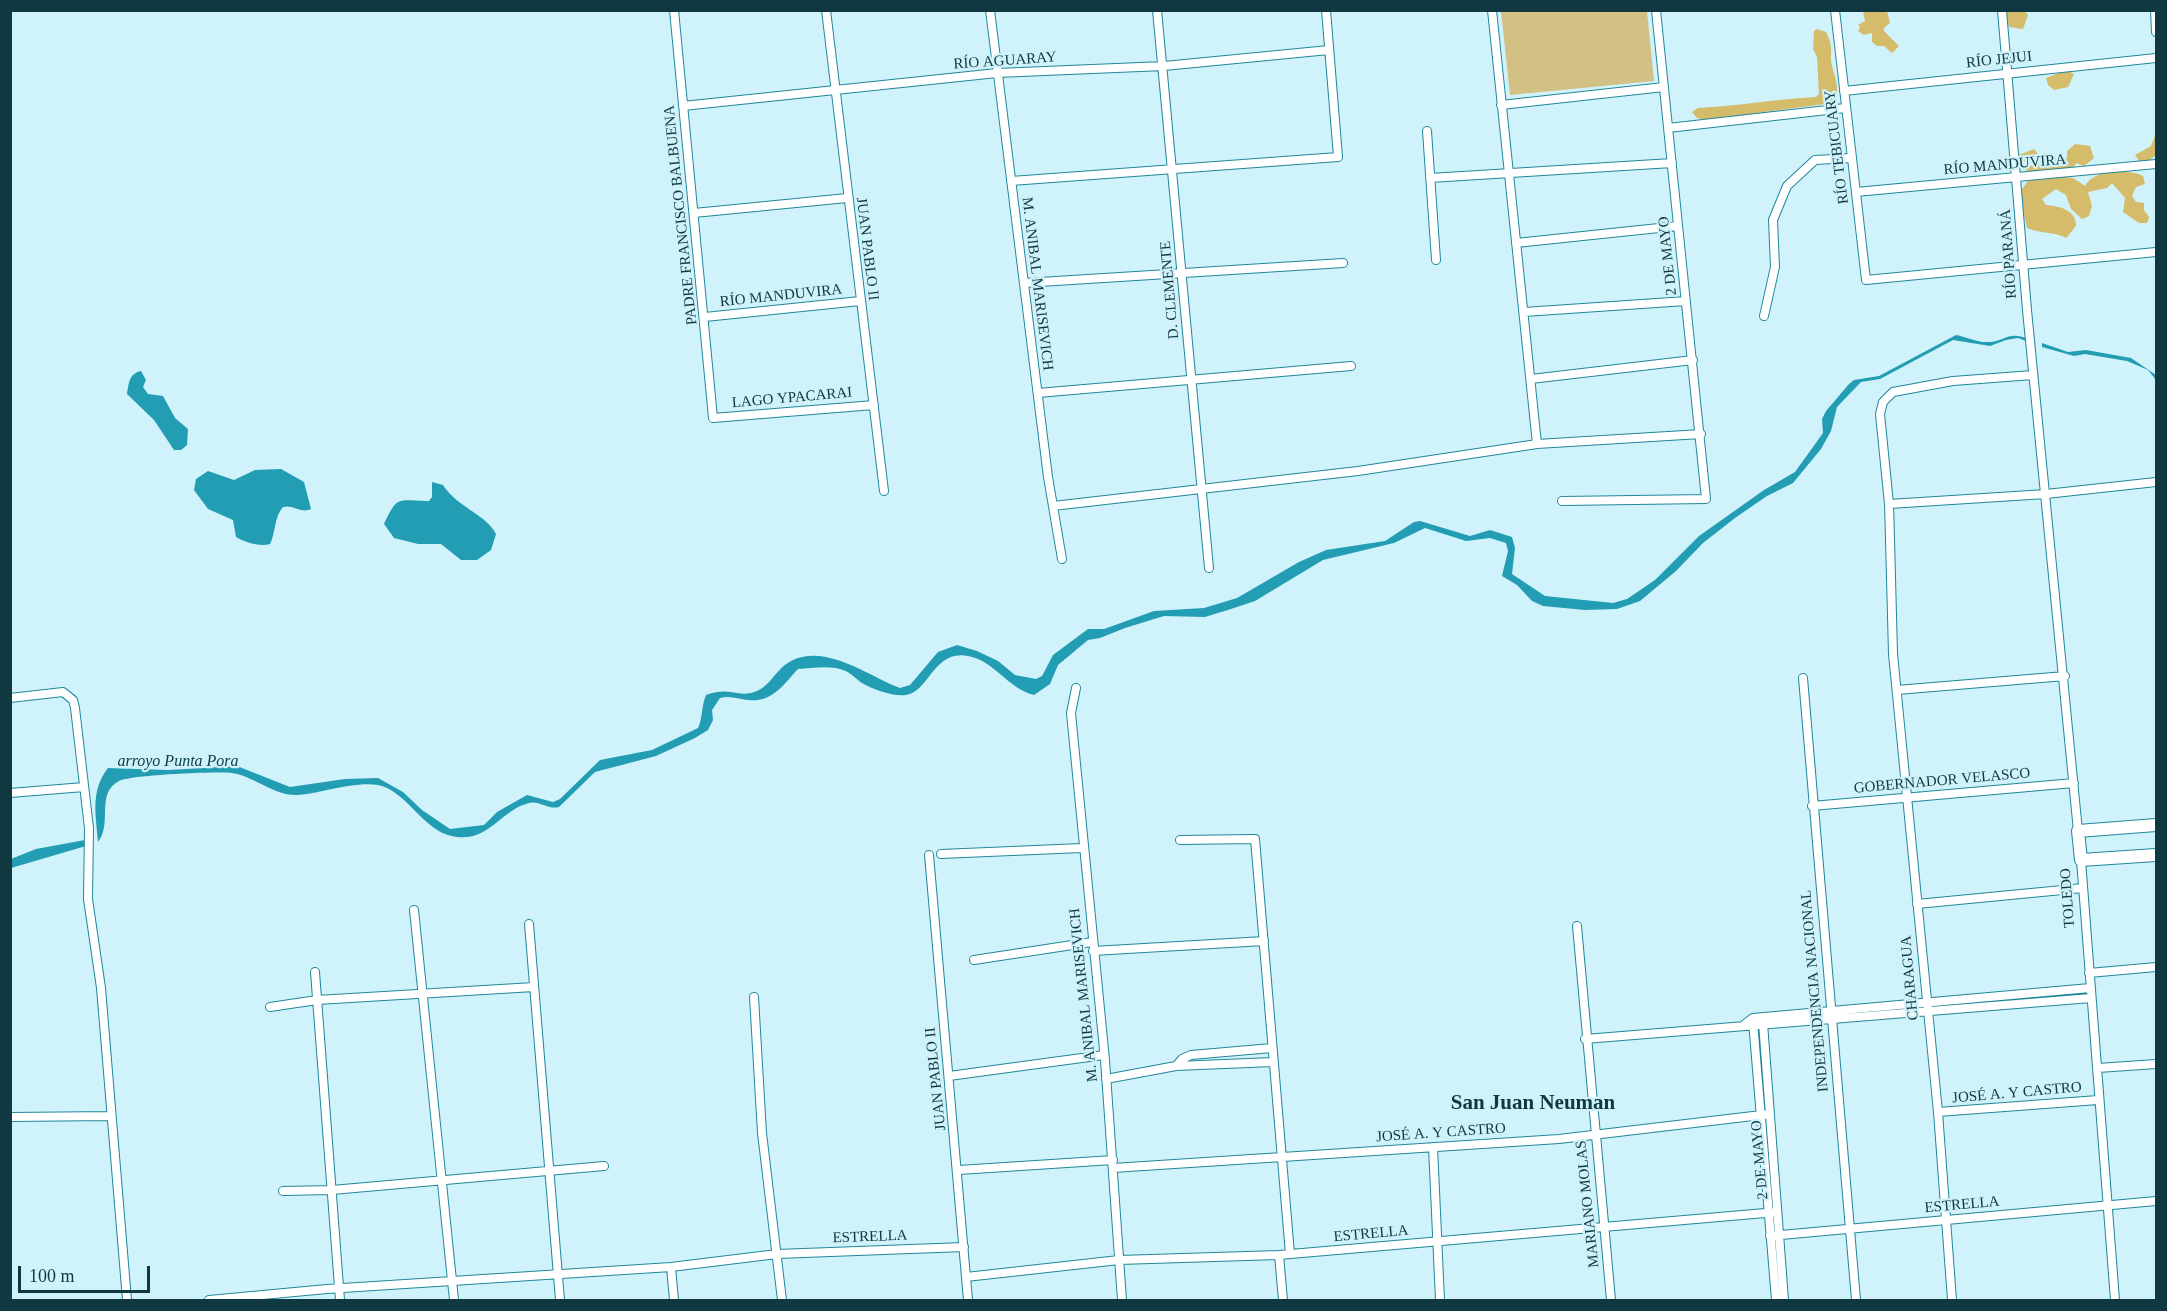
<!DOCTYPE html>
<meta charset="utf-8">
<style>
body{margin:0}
#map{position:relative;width:2167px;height:1311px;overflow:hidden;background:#d0f2fa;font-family:"Times New Roman",serif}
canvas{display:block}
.frame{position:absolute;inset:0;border:12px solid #0f3840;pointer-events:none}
.scale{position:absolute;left:18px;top:1266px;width:132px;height:27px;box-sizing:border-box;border:3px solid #0f3840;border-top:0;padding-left:8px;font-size:18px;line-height:21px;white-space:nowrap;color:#0f3840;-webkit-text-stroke:4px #d0f2fa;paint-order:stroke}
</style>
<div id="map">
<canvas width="2167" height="1311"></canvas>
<div class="frame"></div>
<div class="scale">100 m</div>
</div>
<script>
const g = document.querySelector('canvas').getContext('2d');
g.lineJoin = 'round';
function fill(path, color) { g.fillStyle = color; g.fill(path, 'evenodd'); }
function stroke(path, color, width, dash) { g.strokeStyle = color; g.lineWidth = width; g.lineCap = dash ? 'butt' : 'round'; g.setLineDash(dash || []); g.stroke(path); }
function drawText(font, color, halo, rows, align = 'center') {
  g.font = font + ' "Times New Roman",serif'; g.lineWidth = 4.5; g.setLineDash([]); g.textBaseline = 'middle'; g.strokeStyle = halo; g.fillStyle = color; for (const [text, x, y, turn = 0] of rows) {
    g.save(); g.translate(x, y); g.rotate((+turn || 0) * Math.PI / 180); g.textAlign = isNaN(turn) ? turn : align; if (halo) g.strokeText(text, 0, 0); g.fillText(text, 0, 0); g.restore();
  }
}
const green = new Path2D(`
 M 1501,11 L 1647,11 L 1654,81 L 1510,95 Z`);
const forest = new Path2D(`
 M 1863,11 L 1887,11 L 1890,23 L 1884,28 L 1884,31 L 1899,46 L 1892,53 L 1884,46 L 1877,46 L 1872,42 L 1872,33 L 1864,35 L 1858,31 L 1860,27 L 1858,25 L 1865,21 Z
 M 2006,11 L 2025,11 L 2028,15 L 2023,29 L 2009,27 Z
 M 1817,29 L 1826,32 C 1832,43 1831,49 1831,60 C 1833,76 1843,89 1832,103 L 1705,120 L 1697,118 L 1692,112 L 1698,108 C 1738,106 1777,99 1816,97 L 1819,94 L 1817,57 L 1813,49 L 1814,31 Z
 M 2067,70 L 2074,74 L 2068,87 L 2054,90 L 2048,85 L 2046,78 Z
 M 2156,133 L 2156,155 L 2146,163 L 2139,161 L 2135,155 L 2151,146 Z
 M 2075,144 L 2090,146 L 2094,158 L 2084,166 L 2076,163 L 2073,169 L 2048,175 L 2073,178 L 2085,186 C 2094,169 2128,169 2143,176 L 2145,184 L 2136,187 L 2132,196 L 2136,202 L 2144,203 L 2144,210 L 2149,217 L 2147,223 L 2139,223 L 2123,212 L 2125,198 L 2112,183 L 2107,188 L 2088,192 L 2092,206 L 2089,216 L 2082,219 L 2071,209 L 2066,195 L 2056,189 L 2042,199 L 2046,205 C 2059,206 2077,210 2076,226 L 2066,238 C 2053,231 2040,234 2027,228 L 2019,193 L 2028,181 L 2041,173 L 2024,170 L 2023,167 L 2042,164 L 2044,161 L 2037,159 L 2021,162 L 2016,156 L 2034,149 L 2039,155 L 2046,153 L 2063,163 L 2067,158 L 2067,151 Z`);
const water = new Path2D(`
 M 1956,335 C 1967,337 1978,343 1989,342 C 2004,342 2007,331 2026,338 L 2026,341 L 2018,338 L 2006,340 L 1990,346 L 1953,340 L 1880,379 L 1861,382 L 1837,407 L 1831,431 L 1821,449 L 1793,483 L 1767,496 L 1735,518 L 1703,543 L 1676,571 L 1640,601 L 1617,609 L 1585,610 L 1543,606 L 1532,601 L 1517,585 L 1502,576 L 1508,551 L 1506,543 L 1490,538 L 1466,541 L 1425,528 L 1394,543 L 1323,560 L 1255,601 L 1231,609 L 1205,617 L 1164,616 L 1125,628 L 1100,638 L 1088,640 L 1058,665 L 1050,684 L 1034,695 C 1007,688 995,661 968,656 C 934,649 929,692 906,695 C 894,697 872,689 862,683 C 856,679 850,672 843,670 C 831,665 811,668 798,669 C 783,685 772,703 748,700 C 738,699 730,695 720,698 L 712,710 L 713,720 L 708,730 L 695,738 L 656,756 L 595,772 L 559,807 C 548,810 539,800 529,803 C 501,810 489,841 457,837 C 427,834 412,800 387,788 C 365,777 321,794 297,795 C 274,796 254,776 232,773 C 217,771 129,775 119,781 C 95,794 113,823 98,842 C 96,815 90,791 108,768 L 168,770 L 237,766 L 290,787 L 345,779 L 378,778 L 403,792 L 422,810 L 450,829 L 484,825 L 497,812 L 527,795 L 553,802 L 560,799 L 600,760 L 652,750 L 698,728 C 703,717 701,707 706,695 C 729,687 734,696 751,693 C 770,689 775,669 791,661 C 826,643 868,676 900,688 L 910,685 L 938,652 L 957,645 L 977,651 L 998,661 L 1015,675 L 1036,679 L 1042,676 L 1053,655 L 1088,629 L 1104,629 L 1154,611 L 1204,608 L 1237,598 L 1299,562 L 1326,550 L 1385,541 L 1414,522 L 1420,521 L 1470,536 L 1490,530 L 1512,537 L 1515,548 L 1512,574 L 1545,596 L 1613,603 L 1627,599 L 1655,580 L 1699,536 L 1764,490 L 1795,472 L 1823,433 L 1822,419 L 1826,411 L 1849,384 L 1854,380 L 1879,376 Z
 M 2042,343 L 2068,352 L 2086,350 L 2131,358 L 2156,375 L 2156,380 L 2148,370 L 2127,361 L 2085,354 L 2074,356 L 2042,347 Z
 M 141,371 L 146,380 L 143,387 L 148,394 L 163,396 L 175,418 L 188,429 L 187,445 L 181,450 L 174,450 L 154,420 L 127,394 C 129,382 129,374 141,371 Z
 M 281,469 L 304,482 L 311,509 C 301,514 293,504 283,507 C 274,517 276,532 270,544 C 259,547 245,542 236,537 L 233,520 L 208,509 L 194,490 L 196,479 L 208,471 L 234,480 L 255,470 Z
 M 432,482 L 443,485 C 458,508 487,515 496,534 L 491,550 L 477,560 L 461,560 L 441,544 L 418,544 L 394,538 L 384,524 C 398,494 398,501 429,501 L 432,497 Z
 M 85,840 L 86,846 L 11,868 L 11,859 L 36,849 Z`);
const minor = new Path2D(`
 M 674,10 L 713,418 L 874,405
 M 826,10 L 884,491
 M 990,10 L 1048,477 L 1062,559
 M 1157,10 L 1209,568
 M 1492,10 L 1537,444
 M 1835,10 L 1866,280 L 2156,252
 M 2002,10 L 2027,310 L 2078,831
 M 2155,10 L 2156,32
 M 1844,91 L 2156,58
 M 1501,105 L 1664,87
 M 683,106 L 997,73 L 1164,66 L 1329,50
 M 1668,128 L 1845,108
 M 1427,131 L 1436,260
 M 1430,178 L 1672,163
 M 1011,181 L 1338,157 L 1326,10
 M 1856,192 L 2156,164
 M 694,213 L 847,198
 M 1516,243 L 1678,226
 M 1024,283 L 1343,263
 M 1524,312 L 1686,301
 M 1764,316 L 1775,267 L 1773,220 L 1787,186 L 1815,160 L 1851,158
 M 705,317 L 860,301
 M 2033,375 L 1953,381 L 1893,392 L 1883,402 L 1880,414 L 1889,504 L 2046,494 L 2156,482
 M 1531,379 L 1693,360
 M 1038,393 L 1351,366
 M 1562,501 L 1706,499 L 1656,10
 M 1889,501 L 1893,654 L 1938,1112 L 1952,1300
 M 1053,506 L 1358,471 L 1537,444 L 1701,434
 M 1803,678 L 1856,1300
 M 1076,688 L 1071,713 L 1105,1060 L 1122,1300
 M 1897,690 L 2065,676
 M 10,698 L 63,692 L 73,700 L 75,708 L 89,828 L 88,899 L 101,988 L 127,1300
 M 10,793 L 84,787
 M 1812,806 L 2074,783
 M 1180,840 L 1255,839 L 1290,1254
 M 941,854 L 1082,848
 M 929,855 L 968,1300
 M 2081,860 L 2115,1300
 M 1917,904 L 2083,888
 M 414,910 L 454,1300
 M 529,924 L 560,1300
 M 1577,926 L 1611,1300
 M 1093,951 L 1264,941
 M 974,960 L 1092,942
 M 315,972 L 340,1300
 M 2089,973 L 2156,967
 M 754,997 L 762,1133 L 782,1300
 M 270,1007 L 317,1000 L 534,987
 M 1753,1021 L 1776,1300
 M 1763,1023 L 1784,1300
 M 1745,1024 L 1753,1018 L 2090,988
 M 1585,1039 L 2091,998
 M 1272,1048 L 1191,1055 L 1182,1059 L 1176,1066 L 1273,1062
 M 2098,1068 L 2156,1064
 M 949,1076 L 1104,1055
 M 1106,1079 L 1176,1066
 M 1938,1112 L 2098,1100
 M 10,1117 L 111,1116
 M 1433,1147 L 1440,1300
 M 1113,1168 L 1559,1139 L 1770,1114
 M 959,1170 L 1113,1160
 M 283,1191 L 332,1190 L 604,1166
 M 1770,1236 L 2156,1201
 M 1279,1255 L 1283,1300
 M 671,1267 L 674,1300
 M 966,1277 L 1119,1260 L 1279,1255 L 1777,1212
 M 209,1300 L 327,1289 L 671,1267 L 777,1254 L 964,1247`);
const secondary = new Path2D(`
 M 2156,825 L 2078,831 L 2081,860 L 2156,855`);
const streetNames = [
 ["RÍO JEJUI",1999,60,-6],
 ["RÍO AGUARAY",1005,61,-4],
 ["RÍO TEBICUARY",1837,147,-97],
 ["RÍO MANDUVIRA",2005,165,-5],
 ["PADRE FRANCISCO BALBUENA",681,215,-96],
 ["JUAN PABLO II",867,249,83],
 ["RÍO PARANÁ",2009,254,-94],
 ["2 DE MAYO",1668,256,-96],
 ["M. ANIBAL MARISEVICH",1037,284,83],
 ["D. CLEMENTE",1170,290,-95],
 ["RÍO MANDUVIRA",781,296,-6],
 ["LAGO YPACARAI",792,398,-5],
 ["GOBERNADOR VELASCO",1942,781,-5],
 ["TOLEDO",2068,898,-94],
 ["CHARAGUA",1910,978,-95],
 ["INDEPENDENCIA NACIONAL",1815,991,-95],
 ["M. ANIBAL MARISEVICH",1084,995,-96],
 ["JUAN PABLO II",936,1079,-96],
 ["JOSÉ A. Y CASTRO",2017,1093,-5],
 ["JOSÉ A. Y CASTRO",1441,1133,-4],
 ["2 DE MAYO",1760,1160,-95],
 ["MARIANO MOLAS",1588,1204,-96],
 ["ESTRELLA",1962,1205,-5],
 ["ESTRELLA",1371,1234,-5],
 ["ESTRELLA",870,1237,-2]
];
const waterNames = [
 ["arroyo Punta Pora",178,762]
];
const districtNames = [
 ["San Juan Neuman",1533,1104]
];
fill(green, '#d2c085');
fill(forest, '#d4bc6a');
fill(water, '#239db3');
stroke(minor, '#20879a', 10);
stroke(secondary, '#20879a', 14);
stroke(minor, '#fff', 8);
stroke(secondary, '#fff', 12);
drawText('15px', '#0f3840', '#d0f2fa', streetNames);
drawText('italic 16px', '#083d46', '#d0f2fa', waterNames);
drawText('bold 21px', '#0f3840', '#d0f2fa', districtNames);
</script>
